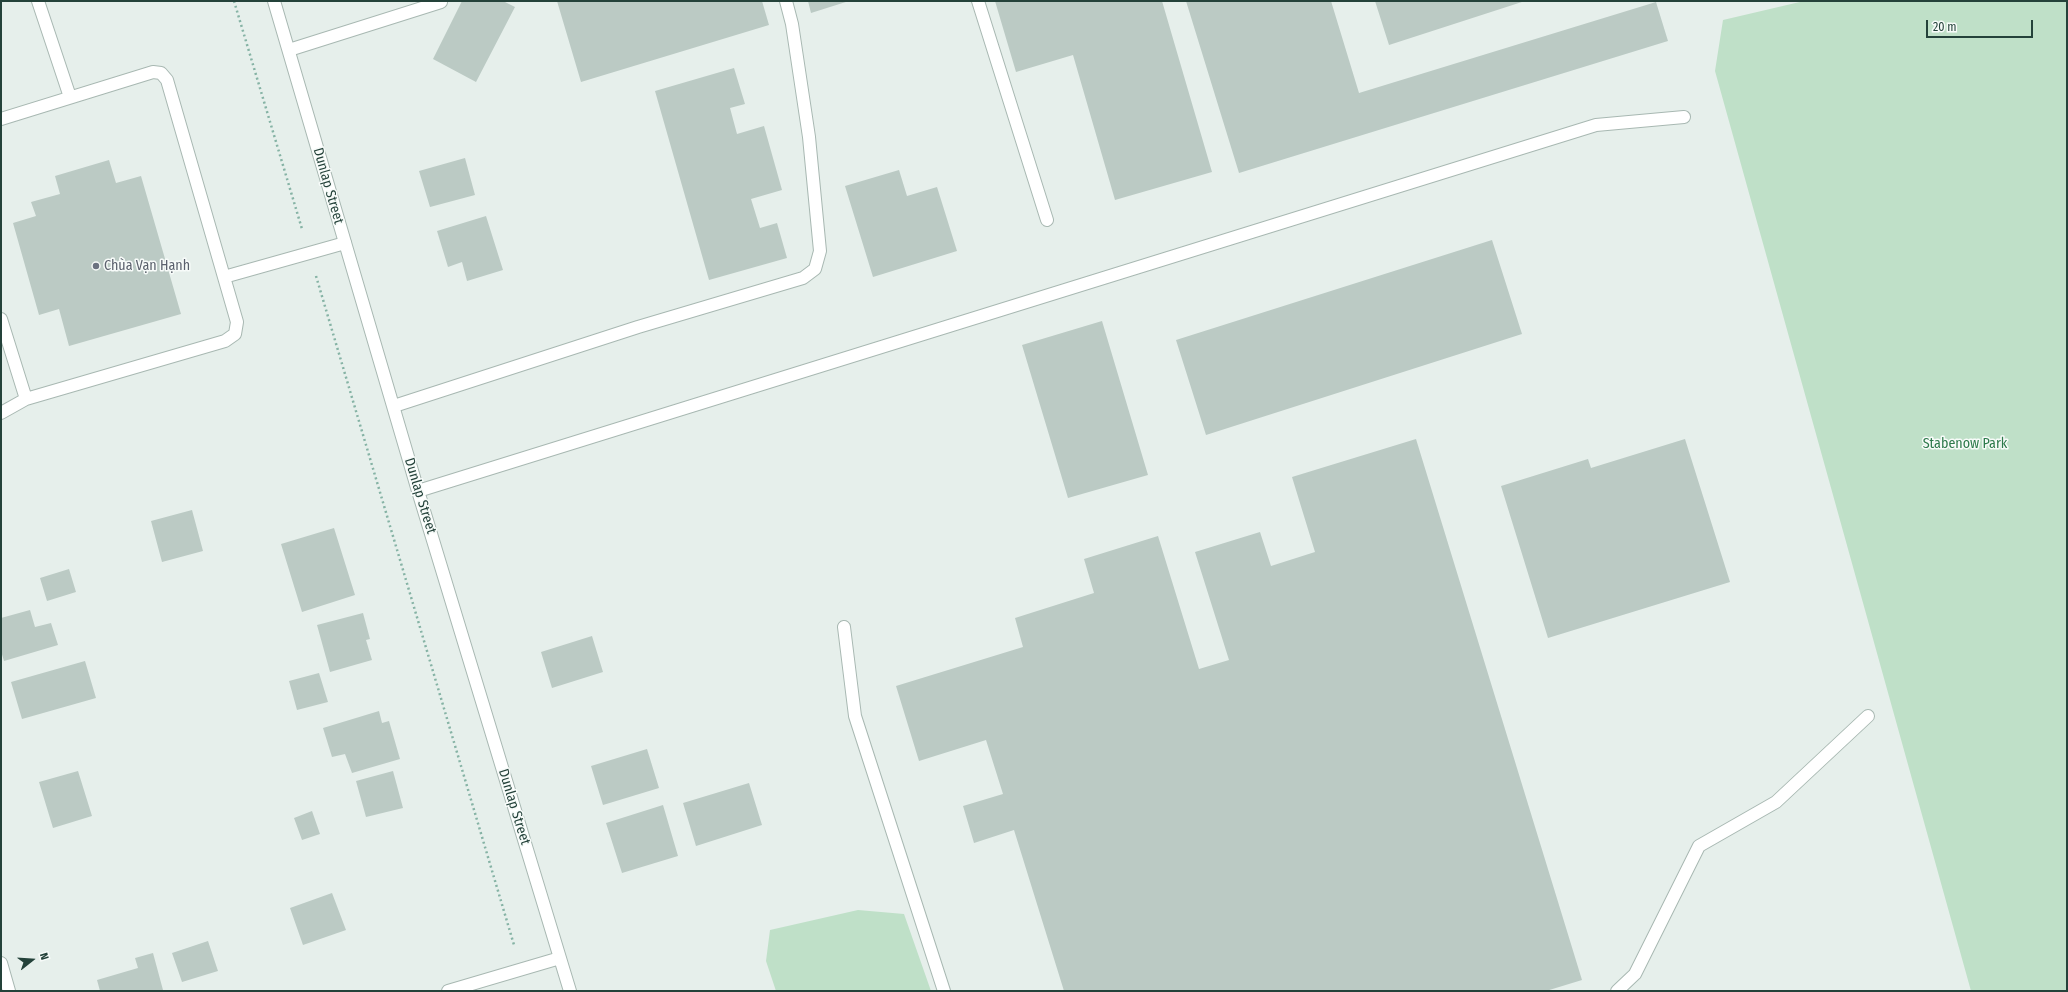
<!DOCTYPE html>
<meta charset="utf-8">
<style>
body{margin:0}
#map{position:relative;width:2068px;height:992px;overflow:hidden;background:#e6efeb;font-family:"Fira Sans Condensed",sans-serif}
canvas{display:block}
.frame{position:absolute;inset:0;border:2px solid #24423a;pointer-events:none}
.north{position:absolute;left:12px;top:940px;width:40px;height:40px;-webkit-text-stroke:3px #f7fbf9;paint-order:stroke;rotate:73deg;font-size:11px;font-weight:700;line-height:16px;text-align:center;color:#24423a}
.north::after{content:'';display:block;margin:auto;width:14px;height:18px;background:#24423a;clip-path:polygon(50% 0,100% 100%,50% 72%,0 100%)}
.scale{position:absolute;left:1926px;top:20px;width:107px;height:18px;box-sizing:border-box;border:2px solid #24423a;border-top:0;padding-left:5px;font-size:12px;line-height:14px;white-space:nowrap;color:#24423a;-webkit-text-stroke:3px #f7fbf9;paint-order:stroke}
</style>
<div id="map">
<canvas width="2068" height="992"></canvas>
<div class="frame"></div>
<div class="north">N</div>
<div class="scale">20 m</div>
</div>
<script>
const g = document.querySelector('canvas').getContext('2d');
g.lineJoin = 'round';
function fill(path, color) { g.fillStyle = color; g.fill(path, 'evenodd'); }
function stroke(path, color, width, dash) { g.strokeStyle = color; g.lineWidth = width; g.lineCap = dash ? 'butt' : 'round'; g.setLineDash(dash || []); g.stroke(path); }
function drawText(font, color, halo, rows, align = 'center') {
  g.font = font + ' "Fira Sans Condensed",sans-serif'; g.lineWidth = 3; g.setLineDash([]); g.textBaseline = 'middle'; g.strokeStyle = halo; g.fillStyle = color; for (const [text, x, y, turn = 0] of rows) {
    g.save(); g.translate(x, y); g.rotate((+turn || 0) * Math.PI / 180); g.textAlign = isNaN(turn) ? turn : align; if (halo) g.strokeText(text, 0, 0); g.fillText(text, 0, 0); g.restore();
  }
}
const green = new Path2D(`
 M 1804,1 L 2067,1 L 2067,991 L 1971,991 L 1715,71 L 1723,20 Z
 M 858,910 L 904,914 L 931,991 L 776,991 L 766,961 L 770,930 Z`);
const building = new Path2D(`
 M 462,1 L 503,1 L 515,7 L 476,82 L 433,59 Z
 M 557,1 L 762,1 L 769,25 L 581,82 Z
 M 808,1 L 849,1 L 811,13 Z
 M 995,1 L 1162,1 L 1212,172 L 1115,200 L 1073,55 L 1016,72 Z
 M 1186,1 L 1331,1 L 1359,93 L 1656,2 L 1668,41 L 1239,173 Z
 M 1375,1 L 1525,1 L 1389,45 Z
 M 734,68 L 745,104 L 730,108 L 737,134 L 764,126 L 782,190 L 751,199 L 760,228 L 777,223 L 787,258 L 709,280 L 655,91 Z
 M 465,158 L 475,195 L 430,207 L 419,171 Z
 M 109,160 L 116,183 L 141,176 L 181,314 L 69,346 L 59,309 L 39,315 L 13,223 L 36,216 L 31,202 L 60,194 L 55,176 Z
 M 899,170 L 907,196 L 937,187 L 957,251 L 873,277 L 845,186 Z
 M 486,216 L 503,270 L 467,281 L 462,262 L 448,267 L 437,231 Z
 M 1492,240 L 1522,334 L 1206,435 L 1176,340 Z
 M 1102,321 L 1148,475 L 1068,498 L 1022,345 Z
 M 1416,439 L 1582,980 L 1546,991 L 1064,991 L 1014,830 L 974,843 L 963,806 L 1003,794 L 986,740 L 919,761 L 896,686 L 1023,647 L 1015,618 L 1094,593 L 1084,559 L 1158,536 L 1199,669 L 1229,660 L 1195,552 L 1260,532 L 1271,566 L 1315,552 L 1292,477 Z
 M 1685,439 L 1730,582 L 1548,638 L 1501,486 L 1588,459 L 1591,468 Z
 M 192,510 L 203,551 L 162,562 L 151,521 Z
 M 334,528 L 355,595 L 302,612 L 281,544 Z
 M 69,569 L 76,592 L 47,601 L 40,578 Z
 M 30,610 L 35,627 L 51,623 L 58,645 L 4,661 L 1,651 L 1,618 Z
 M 363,613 L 370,639 L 366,640 L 372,660 L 330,672 L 317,625 Z
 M 592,636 L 603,672 L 552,688 L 541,652 Z
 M 85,661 L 96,698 L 22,719 L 11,682 Z
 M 319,673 L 328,702 L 297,710 L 289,681 Z
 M 379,711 L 382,723 L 389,721 L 400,759 L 352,773 L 345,754 L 332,757 L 323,728 Z
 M 647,749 L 659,788 L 603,805 L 591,766 Z
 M 78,771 L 92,816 L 53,828 L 39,782 Z
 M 393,771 L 403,808 L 366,817 L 356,781 Z
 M 749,783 L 762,825 L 696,846 L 683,803 Z
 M 663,805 L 678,856 L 622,873 L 606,823 Z
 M 312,811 L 320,834 L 302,840 L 294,818 Z
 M 332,893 L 346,930 L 303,945 L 290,908 Z
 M 208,941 L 218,971 L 182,982 L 172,953 Z
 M 153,953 L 163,990 L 100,991 L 97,980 L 138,968 L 135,958 Z`);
const path = new Path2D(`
 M 234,1 L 302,229
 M 316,276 L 514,945`);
const service = new Path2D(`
 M 38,1 L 70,97
 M 978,1 L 1047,220
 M 289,50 L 441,2
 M 1,119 L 153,72 L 161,73 L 167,80 L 237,322 L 235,334 L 225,341 L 26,399 L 1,319
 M 224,277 L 345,243
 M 394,406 L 638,327 L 803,278 L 815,269 L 820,251 L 809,137 L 792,24 L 786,1
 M 1,413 L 26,399
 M 418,491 L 1596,125 L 1684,117
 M 844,627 L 855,716 L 944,991
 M 1617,991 L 1635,974 L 1699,846 L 1776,802 L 1868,716`);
const minor = new Path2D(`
 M 274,1 L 418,491 L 570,991
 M 1,963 L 9,991
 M 448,991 L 560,958`);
const markers = [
 [96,266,4,"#6b7280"]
];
const streetNames = [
 ["Dunlap Street",328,186,74],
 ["Dunlap Street",420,496,73],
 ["Dunlap Street",514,807,73]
];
const worshipNames = [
 ["Chùa Vạn Hạnh",104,266]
];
const parkNames = [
 ["Stabenow Park",1965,444]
];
fill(green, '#bfe0c8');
fill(building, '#bbcac4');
stroke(service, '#a8b8b2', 14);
stroke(minor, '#a8b8b2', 14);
stroke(path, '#86b3a5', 2.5, [2, 3]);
stroke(service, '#fff', 12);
stroke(minor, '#fff', 12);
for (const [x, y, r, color] of markers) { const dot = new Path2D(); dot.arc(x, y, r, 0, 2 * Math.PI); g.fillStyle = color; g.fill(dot); stroke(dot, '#f7fbf9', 1.5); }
drawText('14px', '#24423a', '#f7fbf9', streetNames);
drawText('14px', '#5b616d', '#f7fbf9', worshipNames, 'left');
drawText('14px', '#2d7a4b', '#f7fbf9', parkNames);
</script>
